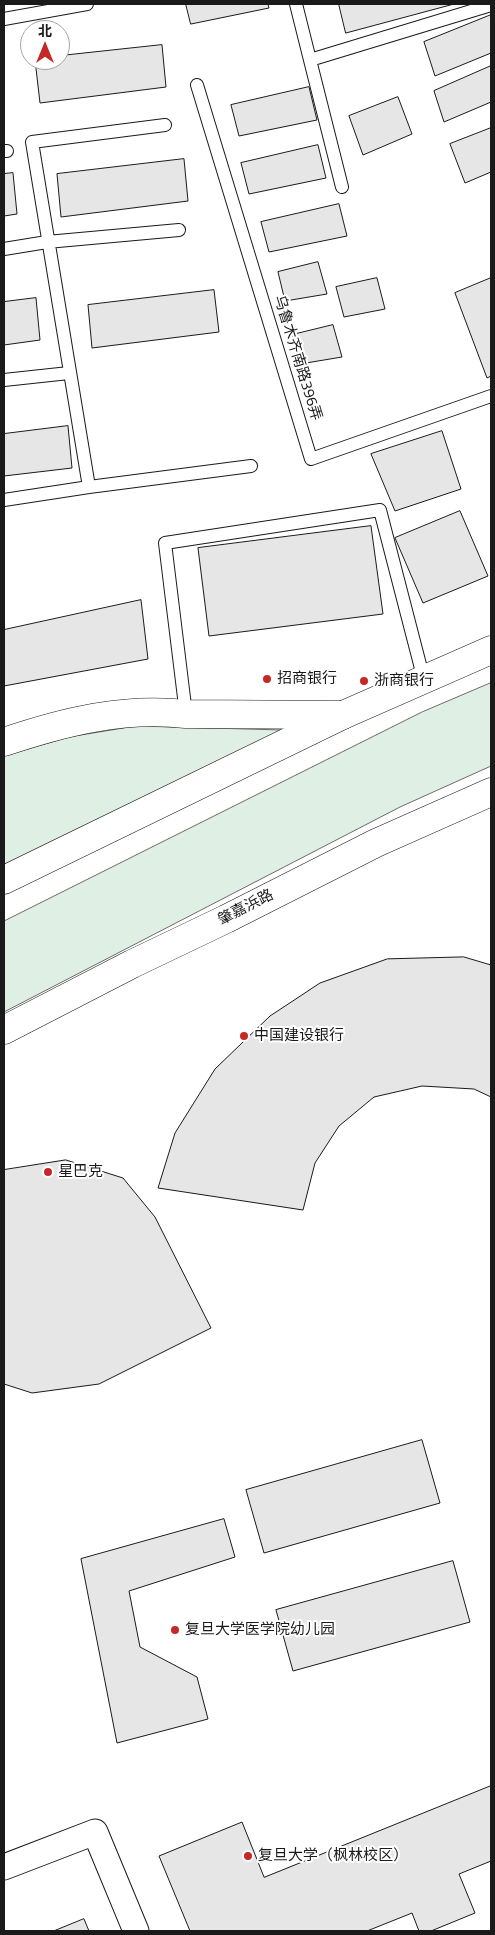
<!DOCTYPE html>
<meta charset="utf-8">
<style>
body{margin:0}
#map{position:relative;width:495px;height:1935px;overflow:hidden;background:#fff;font-family:"Titillium Web","Noto Sans SC",sans-serif}
canvas{display:block}
.frame{position:absolute;inset:0;border:5px solid #1a1a1a;pointer-events:none}
.north{position:absolute;left:20px;top:20px;width:50px;height:50px;box-sizing:border-box;background:#fff;border:1px solid #a3a3a3;border-radius:50%;rotate:0deg;font-size:14px;font-weight:700;line-height:20px;text-align:center;color:#1a1a1a}
.north::after{content:'';display:block;margin:auto;width:18px;height:22px;background:#c62828;clip-path:polygon(50% 0,100% 100%,50% 72%,0 100%)}
</style>
<div id="map">
<canvas width="495" height="1935"></canvas>
<div class="frame"></div>
<div class="north">北</div>
</div>
<script>
const g = document.querySelector('canvas').getContext('2d');
g.lineJoin = 'round';
function fill(path, color) { g.fillStyle = color; g.fill(path, 'evenodd'); }
function stroke(path, color, width, dash) { g.strokeStyle = color; g.lineWidth = width; g.lineCap = dash ? 'butt' : 'round'; g.setLineDash(dash || []); g.stroke(path); }
function drawText(font, color, halo, rows, align = 'center') {
  g.font = font + ' "Titillium Web","Noto Sans SC",sans-serif'; g.lineWidth = 4; g.setLineDash([]); g.textBaseline = 'middle'; g.strokeStyle = halo; g.fillStyle = color; for (const [text, x, y, turn = 0] of rows) {
    g.save(); g.translate(x, y); g.rotate((+turn || 0) * Math.PI / 180); g.textAlign = isNaN(turn) ? turn : align; if (halo) g.strokeText(text, 0, 0); g.fillText(text, 0, 0); g.restore();
  }
}
const green = new Path2D(`
 M 491,683 L 491,766 L 400,807 L 4,1012 L 4,921 L 422,712 Z
 M 136,726 L 283,730 L 4,866 L 4,756 L 69,737 Z`);
const building = new Path2D(`
 M 186,4 L 268,4 L 269,8 L 191,24 Z
 M 339,4 L 454,4 L 346,33 Z
 M 491,15 L 491,53 L 435,76 L 424,42 Z
 M 162,45 L 166,87 L 40,103 L 35,60 L 60,60 L 60,56 Z
 M 491,66 L 491,102 L 444,122 L 434,91 Z
 M 309,87 L 317,120 L 239,136 L 231,105 Z
 M 398,97 L 412,134 L 363,155 L 349,116 Z
 M 491,128 L 491,172 L 465,183 L 450,144 Z
 M 318,145 L 326,178 L 249,194 L 241,163 Z
 M 184,159 L 188,201 L 61,217 L 57,174 Z
 M 13,173 L 17,214 L 4,216 L 4,174 Z
 M 339,204 L 347,236 L 269,252 L 261,222 Z
 M 318,262 L 327,294 L 285,301 L 278,272 Z
 M 377,278 L 385,309 L 344,317 L 336,287 Z
 M 491,278 L 491,376 L 487,378 L 455,293 Z
 M 214,290 L 219,332 L 92,348 L 88,305 Z
 M 36,298 L 40,340 L 4,345 L 4,302 Z
 M 333,325 L 342,357 L 300,364 L 292,335 Z
 M 68,426 L 72,468 L 4,476 L 4,434 Z
 M 442,431 L 461,489 L 395,511 L 371,454 Z
 M 460,511 L 488,576 L 423,603 L 395,538 Z
 M 371,526 L 383,614 L 209,636 L 198,548 Z
 M 141,600 L 148,659 L 4,686 L 4,630 Z
 M 464,957 L 491,965 L 491,1097 L 474,1089 L 422,1086 L 374,1097 L 339,1126 L 315,1163 L 303,1210 L 158,1188 L 175,1133 L 215,1069 L 270,1016 L 320,983 L 387,959 Z
 M 66,1160 L 123,1178 L 155,1217 L 211,1328 L 99,1384 L 32,1393 L 4,1384 L 4,1170 Z
 M 422,1440 L 440,1503 L 264,1553 L 246,1490 Z
 M 224,1519 L 235,1557 L 129,1591 L 140,1647 L 197,1677 L 208,1719 L 117,1743 L 81,1559 Z
 M 453,1561 L 470,1622 L 293,1671 L 276,1610 Z
 M 491,1786 L 491,1861 L 459,1874 L 475,1913 L 431,1931 L 419,1931 L 412,1913 L 367,1931 L 190,1931 L 159,1856 L 242,1822 L 264,1877 Z
 M 84,1919 L 89,1931 L 54,1931 Z`);
const lane = new Path2D(`
 M 296,4 L 310,60 L 491,5
 M 4,19 L 87,4
 M 310,60 L 342,187
 M 197,85 L 311,459 L 491,396
 M 4,151 L 7,151
 M 4,249 L 47,242 L 179,230
 M 4,380 L 69,373
 M 89,487 L 251,466
 M 4,500 L 89,487 L 32,142 L 165,125
 M 186,714 L 165,543 L 380,510 L 424,680`);
const street = new Path2D(`
 M 4,1867 L 95,1832 L 136,1931`);
const secondary = new Path2D(`
 M 4,742 C 63,722 123,707 186,714 L 343,715`);
const primary = new Path2D(`
 M 4,880 L 343,715 L 491,650
 M 4,1030 L 132,964 L 226,919 L 376,843 L 491,792`);
const markers = [
 [267,679,5,"#c62828"],
 [364,681,5,"#c62828"],
 [244,1036,5,"#c62828"],
 [48,1172,5,"#c62828"],
 [175,1630,5,"#c62828"],
 [248,1856,5,"#c62828"]
];
const streetNames = [
 ["乌鲁木齐南路396弄",297,358,73],
 ["肇嘉浜路",246,908,-27]
];
const poiNames = [
 ["招商银行",277,679],
 ["浙商银行",374,681],
 ["中国建设银行",254,1036],
 ["星巴克",58,1172],
 ["复旦大学医学院幼儿园",185,1630],
 ["复旦大学（枫林校区）",258,1856]
];
fill(green, '#e0efe3');
stroke(green, '#6a6a6a', 1);
fill(building, '#e6e6e6');
stroke(building, '#1a1a1a', 1);
stroke(lane, '#1a1a1a', 14);
stroke(street, '#1a1a1a', 27);
stroke(secondary, '#1a1a1a', 29);
stroke(primary, '#1a1a1a', 29);
stroke(lane, '#fff', 12);
stroke(street, '#fff', 25);
stroke(secondary, '#fff', 28);
stroke(primary, '#fff', 28);
for (const [x, y, r, color] of markers) { const dot = new Path2D(); dot.arc(x, y, r, 0, 2 * Math.PI); g.fillStyle = color; g.fill(dot); stroke(dot, '#fff', 2); }
drawText('15px', '#1a1a1a', '#fff', streetNames);
drawText('15px', '#1a1a1a', '#fff', poiNames, 'left');
</script>
